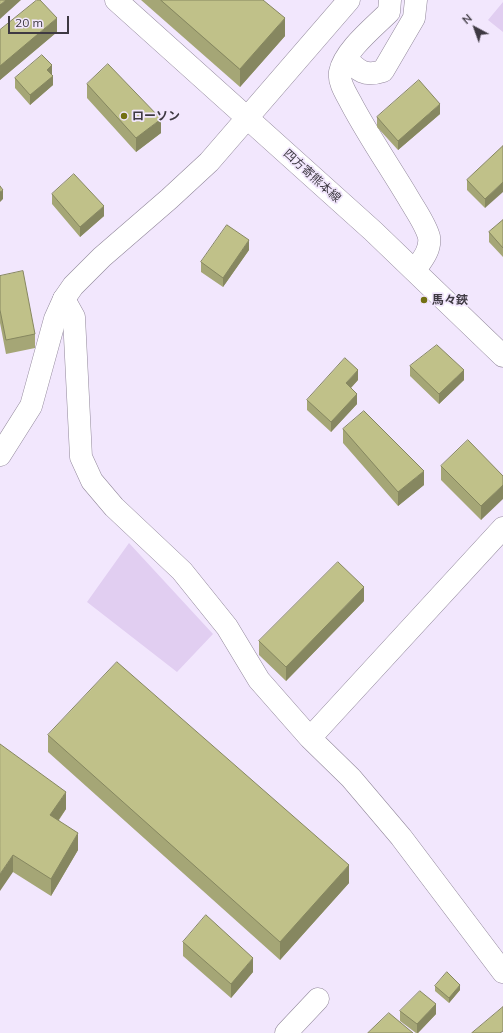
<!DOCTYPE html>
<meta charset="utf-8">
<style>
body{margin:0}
#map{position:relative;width:503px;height:1033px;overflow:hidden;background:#f2e7fd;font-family:Mulish,sans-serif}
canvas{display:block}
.north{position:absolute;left:455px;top:8px;width:40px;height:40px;-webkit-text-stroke:3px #f2e7fd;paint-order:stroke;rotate:319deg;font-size:11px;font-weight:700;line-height:16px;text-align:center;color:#3e3942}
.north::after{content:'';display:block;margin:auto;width:14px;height:18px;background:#3e3942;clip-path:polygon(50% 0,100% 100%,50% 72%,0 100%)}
.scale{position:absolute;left:8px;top:16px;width:61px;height:18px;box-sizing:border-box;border:2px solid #3e3942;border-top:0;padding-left:5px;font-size:12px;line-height:14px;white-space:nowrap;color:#3e3942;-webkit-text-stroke:3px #f2e7fd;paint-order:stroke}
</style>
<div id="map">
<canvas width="503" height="1033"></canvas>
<div class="north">N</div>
<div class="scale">20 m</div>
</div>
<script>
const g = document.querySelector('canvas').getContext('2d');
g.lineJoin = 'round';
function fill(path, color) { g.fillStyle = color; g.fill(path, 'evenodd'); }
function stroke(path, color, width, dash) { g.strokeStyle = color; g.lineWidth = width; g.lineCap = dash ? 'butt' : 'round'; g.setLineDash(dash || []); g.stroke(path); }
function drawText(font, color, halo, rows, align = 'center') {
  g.font = font + ' Mulish,"Noto Sans JP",sans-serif'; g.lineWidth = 3.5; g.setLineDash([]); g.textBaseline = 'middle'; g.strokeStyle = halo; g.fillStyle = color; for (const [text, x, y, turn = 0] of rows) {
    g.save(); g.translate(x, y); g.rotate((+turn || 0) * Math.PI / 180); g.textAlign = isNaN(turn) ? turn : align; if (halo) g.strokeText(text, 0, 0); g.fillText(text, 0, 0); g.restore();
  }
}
const green = new Path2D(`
 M 503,2 L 503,32 L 488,20 Z
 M 129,543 L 213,634 L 177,672 L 87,602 Z`);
const street = new Path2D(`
 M 390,0 L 389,12 C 374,27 344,51 340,72 C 338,82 347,95 351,103 C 369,137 390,167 409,199 C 416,211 426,225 429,237 C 431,250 422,260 415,270
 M 346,58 C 358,71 365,77 383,71 L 414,18 L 416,0
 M 64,299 L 74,317 L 81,457 L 92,481 L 114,507 L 182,571 L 227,627 L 259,680 L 310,738 L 351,778 L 401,837 L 503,972
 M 310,738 L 503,528
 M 286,1033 L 318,999`);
const secondary = new Path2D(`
 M 116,0 L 373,231 L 503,356
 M 0,455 L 31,406 L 55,319 L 64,299 L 73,286 L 102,257 L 169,199 L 209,162 L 349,0`);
const wall = new Path2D(`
 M 141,0 L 263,0 L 285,36 L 240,87 Z
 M 0,30 L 57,32 L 0,80 Z
 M 52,74 L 53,85 L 30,105 L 15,88 L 15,78 Z
 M 87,84 L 161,133 L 136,152 L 87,98 Z
 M 440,114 L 398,150 L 377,127 L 377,117 Z
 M 503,146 L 485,208 L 467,190 L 467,180 Z
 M 52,194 L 104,216 L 80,237 L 52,204 Z
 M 503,220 L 503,257 L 489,242 L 489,232 Z
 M 249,250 L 223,287 L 201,272 L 201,262 Z
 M 0,276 L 35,334 L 35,348 L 6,354 L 0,323 Z
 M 410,366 L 464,380 L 439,404 L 410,376 Z
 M 358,380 L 351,388 L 357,404 L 331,432 L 307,410 L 307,400 Z
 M 343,429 L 424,485 L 398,506 L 343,443 Z
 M 441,466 L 503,476 L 481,520 L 441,480 Z
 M 364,601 L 286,681 L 259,655 L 259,641 Z
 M 48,735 L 349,883 L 280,960 L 48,752 Z
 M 0,744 L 66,809 L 59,820 L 78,850 L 51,896 L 13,872 Z
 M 183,942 L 253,972 L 231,998 L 183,956 Z
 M 435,986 L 460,990 L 449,1003 L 435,991 Z
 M 400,1011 L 436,1014 L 418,1033 L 416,1033 L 400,1021 Z`);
const shadedWall = new Path2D(`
 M 6,0 L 21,0 L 0,19 L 0,5 Z
 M 57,18 L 57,32 L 0,80 L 0,66 Z
 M 285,18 L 285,36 L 240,87 L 240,69 Z
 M 52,65 L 52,75 L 47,70 Z
 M 53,76 L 53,85 L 30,105 L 30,95 Z
 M 440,104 L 440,114 L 398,150 L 398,141 Z
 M 161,119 L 161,133 L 136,152 L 136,138 Z
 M 503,182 L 503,192 L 485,208 L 485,199 Z
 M 3,190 L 3,199 L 0,202 L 0,192 Z
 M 104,206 L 104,216 L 80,237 L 80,227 Z
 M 249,240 L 249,250 L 223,287 L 223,278 Z
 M 358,370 L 358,380 L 346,393 L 346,383 Z
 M 464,370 L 464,380 L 439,404 L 439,394 Z
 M 357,394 L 357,404 L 331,432 L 331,422 Z
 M 424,471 L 424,485 L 398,506 L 398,492 Z
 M 503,485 L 503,499 L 481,520 L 481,506 Z
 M 364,587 L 364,601 L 286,681 L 286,667 Z
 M 66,792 L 66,809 L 50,832 L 50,815 Z
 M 78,833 L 78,850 L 51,896 L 51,879 Z
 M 13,855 L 13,872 L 0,891 L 0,874 Z
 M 349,865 L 349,883 L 280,960 L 280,942 Z
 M 253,958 L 253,972 L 231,998 L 231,984 Z
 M 460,985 L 460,990 L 449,1003 L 449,998 Z
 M 436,1004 L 436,1014 L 418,1033 L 417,1033 L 417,1024 Z`);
const building = new Path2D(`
 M 0,0 L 6,0 L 0,5 Z
 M 37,0 L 40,0 L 57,18 L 0,66 L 0,30 Z
 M 161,0 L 263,0 L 285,18 L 240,69 Z
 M 42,55 L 52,65 L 47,70 L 53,76 L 30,95 L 15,78 Z
 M 108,64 L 161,119 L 136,138 L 87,84 Z
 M 419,80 L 440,104 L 398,141 L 377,117 Z
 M 503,146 L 503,182 L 485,199 L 467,180 Z
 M 74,174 L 104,206 L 80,227 L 52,194 Z
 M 0,186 L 3,190 L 0,192 Z
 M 503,220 L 503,248 L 489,232 Z
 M 227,225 L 249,240 L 223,278 L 201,262 Z
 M 23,271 L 35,334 L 6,340 L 0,310 L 0,276 Z
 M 437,345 L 464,370 L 439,394 L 410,366 Z
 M 345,358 L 358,370 L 346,383 L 357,394 L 331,422 L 307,400 Z
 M 364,411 L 424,471 L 398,492 L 343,429 Z
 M 468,440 L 503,476 L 503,485 L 481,506 L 441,466 Z
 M 338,562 L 364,587 L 286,667 L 259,641 Z
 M 117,662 L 349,865 L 280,942 L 48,735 Z
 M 0,744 L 66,792 L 50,815 L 78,833 L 51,879 L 13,855 L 0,874 Z
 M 206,915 L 253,958 L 231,984 L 183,942 Z
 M 447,972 L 460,985 L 449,998 L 435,986 Z
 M 420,991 L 436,1004 L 417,1024 L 400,1011 Z
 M 503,1007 L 503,1031 L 500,1033 L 472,1033 Z
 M 389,1013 L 413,1033 L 368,1033 Z`);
const markers = [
 [124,116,4,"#737013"],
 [424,300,4,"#737013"]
];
const poiNames = [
 ["ローソン",132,116],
 ["馬々鋏",432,300]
];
const streetNames = [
 ["四方寄熊本線",312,176,42]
];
fill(green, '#e1cef1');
stroke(street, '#91879a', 23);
stroke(secondary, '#91879a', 23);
stroke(street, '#fff', 22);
stroke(secondary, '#fff', 22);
fill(wall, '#a5a676');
fill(shadedWall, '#868760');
fill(building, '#c0c189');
stroke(building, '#868760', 1);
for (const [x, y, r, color] of markers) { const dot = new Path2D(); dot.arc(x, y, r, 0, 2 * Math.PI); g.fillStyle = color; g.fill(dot); stroke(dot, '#f2e7fd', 1.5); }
drawText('bold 12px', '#3e3942', '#f2e7fd', poiNames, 'left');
drawText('12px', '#3e3942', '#f2e7fd', streetNames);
</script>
